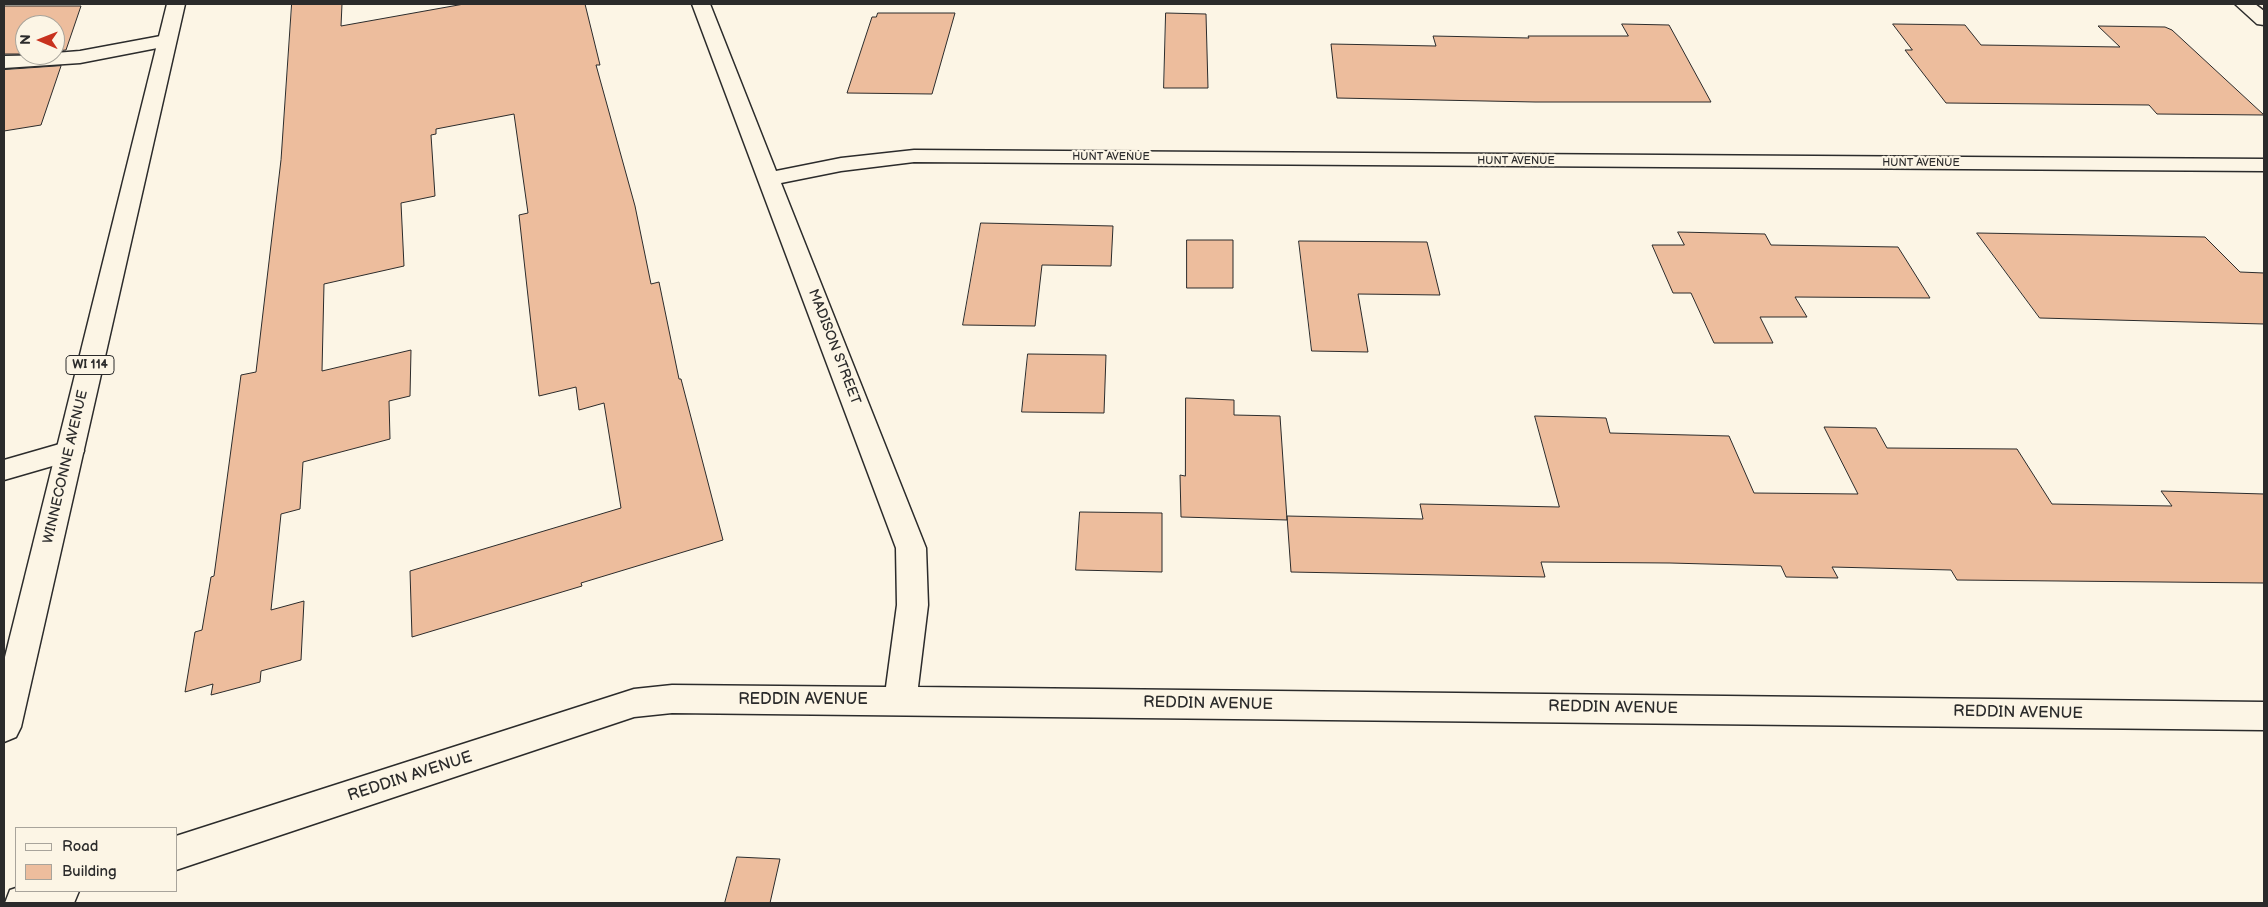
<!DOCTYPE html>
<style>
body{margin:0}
#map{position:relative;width:2268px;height:907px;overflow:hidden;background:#fcf5e5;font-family:"Balsamiq Sans",sans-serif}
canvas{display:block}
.frame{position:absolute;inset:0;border:5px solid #2b2b2b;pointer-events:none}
.legend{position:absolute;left:15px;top:827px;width:162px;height:65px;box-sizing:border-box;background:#fcf5e5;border:1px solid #a8a49b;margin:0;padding:6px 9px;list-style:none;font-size:15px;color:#2b2b2b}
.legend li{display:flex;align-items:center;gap:10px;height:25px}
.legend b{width:25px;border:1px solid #a8a49b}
.north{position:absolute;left:15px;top:15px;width:50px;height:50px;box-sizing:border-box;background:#fcf5e5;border:1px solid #a8a49b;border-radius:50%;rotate:271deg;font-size:14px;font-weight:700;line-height:20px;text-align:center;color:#2b2b2b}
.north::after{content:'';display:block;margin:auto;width:18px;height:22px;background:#c8321e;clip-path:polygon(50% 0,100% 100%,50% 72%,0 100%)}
</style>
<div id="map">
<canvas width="2268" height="907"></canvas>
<div class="frame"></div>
<ul class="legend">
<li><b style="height:6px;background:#fcf5e5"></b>Road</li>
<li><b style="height:14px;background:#edbd9d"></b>Building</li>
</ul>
<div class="north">N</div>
</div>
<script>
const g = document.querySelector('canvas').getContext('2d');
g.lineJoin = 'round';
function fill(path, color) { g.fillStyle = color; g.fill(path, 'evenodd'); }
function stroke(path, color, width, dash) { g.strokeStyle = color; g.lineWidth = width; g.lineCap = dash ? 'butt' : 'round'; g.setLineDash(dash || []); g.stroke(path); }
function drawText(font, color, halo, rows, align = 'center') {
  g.font = font + ' "Balsamiq Sans",sans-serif'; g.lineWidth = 4.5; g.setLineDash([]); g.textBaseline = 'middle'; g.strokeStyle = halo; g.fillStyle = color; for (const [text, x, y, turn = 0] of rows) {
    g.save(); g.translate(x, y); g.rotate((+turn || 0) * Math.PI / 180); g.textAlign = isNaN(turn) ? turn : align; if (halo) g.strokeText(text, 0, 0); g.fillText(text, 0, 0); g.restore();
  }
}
const building = new Path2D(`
 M 292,4 L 342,4 L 341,26 L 464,4 L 585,4 L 600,65 L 596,65 L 635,206 L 651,284 L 659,282 L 679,379 L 681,379 L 723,540 L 581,583 L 582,586 L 412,637 L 410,571 L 621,508 L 604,403 L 579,410 L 576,387 L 539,396 L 519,215 L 528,213 L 514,114 L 436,129 L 436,134 L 431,135 L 435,196 L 401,203 L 404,266 L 324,284 L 322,371 L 411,350 L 410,396 L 389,401 L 390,439 L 303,462 L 300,509 L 281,514 L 271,610 L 304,601 L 301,660 L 261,671 L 260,682 L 211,695 L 213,684 L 185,692 L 195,632 L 202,630 L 211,577 L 214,576 L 241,375 L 256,372 L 281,160 Z
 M 4,6 L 81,6 L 66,50 L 55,51 L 55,25 L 25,25 L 25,54 L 4,54 Z
 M 878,13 L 955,13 L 932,94 L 847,93 L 872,17 L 876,17 Z
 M 1166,13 L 1206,14 L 1208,88 L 1164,88 Z
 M 1622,24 L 1669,25 L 1711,102 L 1535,102 L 1337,98 L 1331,44 L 1436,46 L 1433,36 L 1529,38 L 1528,36 L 1628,36 Z
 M 1893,24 L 1965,25 L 1981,45 L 2120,47 L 2098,26 L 2165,27 L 2172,30 L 2264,115 L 2157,114 L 2149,105 L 1946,103 L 1905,50 L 1912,50 Z
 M 61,66 L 41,125 L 4,131 L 4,70 Z
 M 981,223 L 1113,226 L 1111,266 L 1042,265 L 1035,326 L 963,325 Z
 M 1678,232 L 1765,234 L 1771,245 L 1898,247 L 1930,298 L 1795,297 L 1807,317 L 1760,317 L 1773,343 L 1714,343 L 1691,293 L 1673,293 L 1652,245 L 1684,245 Z
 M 1977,233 L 2205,237 L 2240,272 L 2264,273 L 2264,324 L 2040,318 Z
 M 1187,240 L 1233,240 L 1233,288 L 1187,288 Z
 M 1299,241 L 1427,242 L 1440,295 L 1358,294 L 1368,352 L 1312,351 Z
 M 1028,354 L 1106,355 L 1104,413 L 1022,412 Z
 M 1186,398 L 1234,400 L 1234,415 L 1280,416 L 1287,520 L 1181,517 L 1180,475 L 1185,476 Z
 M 1535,416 L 1606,418 L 1610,433 L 1729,436 L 1754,493 L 1858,494 L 1824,427 L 1876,428 L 1887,448 L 2017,449 L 2052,504 L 2172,506 L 2161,491 L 2264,494 L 2264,583 L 1957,580 L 1951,570 L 1832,567 L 1838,578 L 1786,577 L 1781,566 L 1670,563 L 1541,562 L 1545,577 L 1291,572 L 1287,516 L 1423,519 L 1420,504 L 1559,507 Z
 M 1080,512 L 1162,513 L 1162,572 L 1076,570 Z
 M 737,857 L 780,859 L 770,903 L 725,903 Z`);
const minor = new Path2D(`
 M 692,4 L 710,4 L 776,171 L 841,158 L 914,150 L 2264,159 L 2264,171 L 914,162 L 841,171 L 781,183 L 926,548 L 928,605 L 918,687 L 2264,702 L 2264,730 L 672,713 L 634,717 L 176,870 L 176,836 L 634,689 L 672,685 L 886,687 L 897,605 L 896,548 Z
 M 2235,4 L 2255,4 L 2264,11 L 2264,25 L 2257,24 Z
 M 166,35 L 173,37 L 175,41 L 173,45 L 80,63 L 4,68 L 4,56 L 55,55 L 55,53 L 80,51 Z
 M 70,441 L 80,444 L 84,451 L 80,458 L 4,480 L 4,460 Z
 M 16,888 L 16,891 L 79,891 L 74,903 L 5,903 L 10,890 Z`);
const major = new Path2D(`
 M 167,4 L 185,4 L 21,727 L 16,737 L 4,742 L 4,661 Z`);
const farStreetnames = [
 ["HUNT AVENUE",1111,157],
 ["HUNT AVENUE",1516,161],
 ["HUNT AVENUE",1921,163]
];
const shields = [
 [90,365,48]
];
const shieldNames = [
 ["WI 114",90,365]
];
const streetNames = [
 ["MADISON STREET",834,347,69],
 ["WINNECONNE AVENUE",66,467,-77]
];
const nearStreetnames = [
 ["REDDIN AVENUE",803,700],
 ["REDDIN AVENUE",1208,704,1],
 ["REDDIN AVENUE",1613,708,1],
 ["REDDIN AVENUE",2018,713,1],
 ["REDDIN AVENUE",410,777,-18]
];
fill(building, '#edbd9d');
stroke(building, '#2b2b2b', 1);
stroke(minor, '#2b2b2b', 3);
stroke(major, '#2b2b2b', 3);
fill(minor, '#fcf5e5');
fill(major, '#fcf5e5');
drawText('11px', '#2b2b2b', '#fcf5e5', farStreetnames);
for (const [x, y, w] of shields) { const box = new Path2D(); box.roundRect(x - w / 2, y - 9.5, w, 19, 4); g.fillStyle = '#fcf5e5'; g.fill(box); stroke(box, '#2b2b2b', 1); }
drawText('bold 12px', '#2b2b2b', null, shieldNames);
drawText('14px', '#2b2b2b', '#fcf5e5', streetNames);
drawText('16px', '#2b2b2b', '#fcf5e5', nearStreetnames);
</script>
